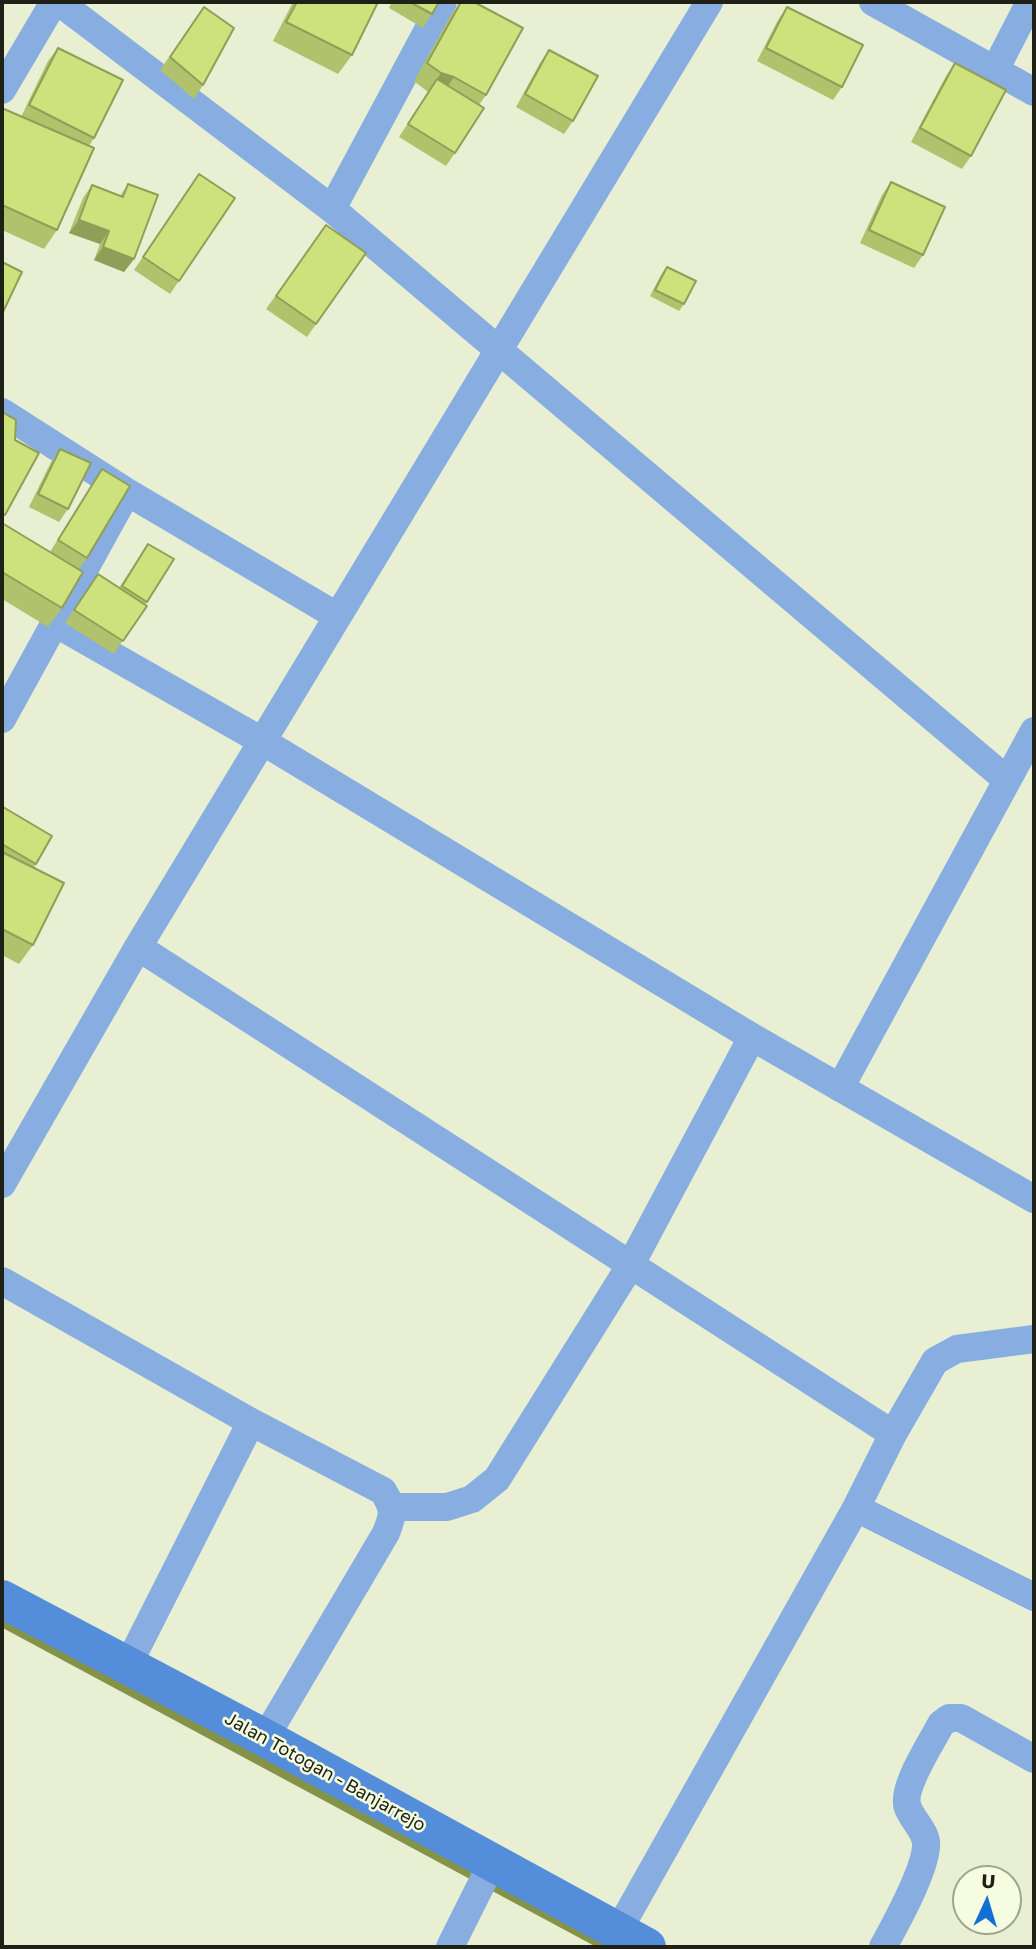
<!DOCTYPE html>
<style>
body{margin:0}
#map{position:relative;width:1036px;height:1949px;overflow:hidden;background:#e8efd3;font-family:"Golos Text",sans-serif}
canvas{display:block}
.frame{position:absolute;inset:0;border:4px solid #1f2117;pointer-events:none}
.north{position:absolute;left:952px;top:1865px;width:70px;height:70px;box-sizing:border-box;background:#f5fce0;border:2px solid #9fa490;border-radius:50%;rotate:4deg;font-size:19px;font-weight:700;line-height:28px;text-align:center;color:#1f2117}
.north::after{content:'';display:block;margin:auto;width:24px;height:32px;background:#116fd7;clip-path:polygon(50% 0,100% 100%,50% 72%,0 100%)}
</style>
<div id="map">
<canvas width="1036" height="1949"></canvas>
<div class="frame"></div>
<div class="north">U</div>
</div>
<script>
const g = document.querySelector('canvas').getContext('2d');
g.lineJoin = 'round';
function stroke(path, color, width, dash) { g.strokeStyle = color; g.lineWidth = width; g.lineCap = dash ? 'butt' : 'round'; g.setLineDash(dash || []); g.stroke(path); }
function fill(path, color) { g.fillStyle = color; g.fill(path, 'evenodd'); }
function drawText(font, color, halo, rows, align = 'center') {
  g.font = font + ' "Golos Text",sans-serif'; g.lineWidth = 5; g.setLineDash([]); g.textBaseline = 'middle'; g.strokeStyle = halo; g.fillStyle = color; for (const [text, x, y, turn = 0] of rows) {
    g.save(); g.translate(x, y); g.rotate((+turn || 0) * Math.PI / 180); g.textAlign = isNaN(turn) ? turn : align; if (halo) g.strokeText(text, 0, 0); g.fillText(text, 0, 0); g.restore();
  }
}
const stream = new Path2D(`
 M 2,1622 L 607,1947`);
const street = new Path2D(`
 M 59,2 L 332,209 L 1007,780
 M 873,2 L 1034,92
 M 995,70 L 1030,2
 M 2,90 L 54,2
 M 332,209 L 443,2
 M 2,412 L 127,492 L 337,616
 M 55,623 L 262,741 L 752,1037 L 1034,1199
 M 2,719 L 127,492
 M 138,947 L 893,1434
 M 840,1088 L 1034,731
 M 2,1184 L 138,947 L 709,2
 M 2,1281 L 251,1422 L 383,1491 C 394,1509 394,1513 386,1533 L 265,1738
 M 393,1507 L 447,1507 L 472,1499 L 497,1479 L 630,1266 L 752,1037
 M 856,1508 L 1034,1597
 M 128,1665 L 251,1422
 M 617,1933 L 856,1508 L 893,1434 L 935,1361 L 957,1349 L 1034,1339
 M 450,1947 L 492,1863
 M 883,1947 C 896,1923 924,1873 926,1847 C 928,1833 913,1821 908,1808 C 900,1789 932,1742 941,1724 L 949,1718 L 961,1718 L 1034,1759`);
const secondary = new Path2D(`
 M 2,1599 L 265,1738 L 647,1947`);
const wall = new Path2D(`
 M 293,2 L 378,2 L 352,55 L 338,74 L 273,41 Z
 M 392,2 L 439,2 L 423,28 L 389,8 Z
 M 460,2 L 474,2 L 486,95 L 479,105 L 455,153 L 446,166 L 399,137 L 428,92 L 414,81 L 451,15 Z
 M 204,7 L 203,85 L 194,99 L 160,70 Z
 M 787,7 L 842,87 L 833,100 L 757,61 L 778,20 Z
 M 58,48 L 94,138 L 89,146 L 57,230 L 44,249 L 2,230 L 2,112 L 4,109 L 21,117 L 48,61 Z
 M 549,50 L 573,121 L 564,134 L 516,107 L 540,63 Z
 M 955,63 L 971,156 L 962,169 L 911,142 L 946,76 Z
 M 199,174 L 235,198 L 170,294 L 134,270 Z
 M 891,182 L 923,255 L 914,268 L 860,243 L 882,195 Z
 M 128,184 L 134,259 L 124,272 L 94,260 L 100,244 L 69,233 L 83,198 L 92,185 L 120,196 Z
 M 326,225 L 366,253 L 307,337 L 266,309 Z
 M 667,267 L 684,304 L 679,311 L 650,296 L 662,273 Z
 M 60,449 L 68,509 L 59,522 L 29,507 L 51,462 Z
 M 102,469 L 87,558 L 79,569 L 62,608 L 48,627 L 2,599 L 2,523 L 50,552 Z
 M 148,544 L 174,559 L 114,654 L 65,623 L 89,587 L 119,588 Z
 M 2,809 L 36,864 L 34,868 L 33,945 L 19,964 L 2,955 Z`);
const shadedWall = new Path2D(`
 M 441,73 L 454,77 L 441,96 L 428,92 Z
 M 79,220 L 109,231 L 100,244 L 69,233 Z
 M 103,247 L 134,259 L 124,272 L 94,260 Z`);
const building = new Path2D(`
 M 297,2 L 378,2 L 352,55 L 286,22 Z
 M 410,2 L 439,2 L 432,14 Z
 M 461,2 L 474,2 L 523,28 L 486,95 L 454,77 L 441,73 L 427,63 Z
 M 204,7 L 234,28 L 203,85 L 170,57 Z
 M 787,7 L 863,45 L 842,87 L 766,48 Z
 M 58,48 L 123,80 L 94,138 L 29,105 Z
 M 549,50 L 598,76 L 573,121 L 525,94 Z
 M 955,63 L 1006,90 L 971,156 L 920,128 Z
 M 437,79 L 484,108 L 455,153 L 408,124 Z
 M 4,109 L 94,148 L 57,230 L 2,205 L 2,113 Z
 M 199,174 L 235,198 L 179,281 L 143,257 Z
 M 891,182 L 945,207 L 923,255 L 869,230 Z
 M 128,184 L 158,195 L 134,259 L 103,247 L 109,231 L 79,220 L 92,185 L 123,197 Z
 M 326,225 L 366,253 L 316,324 L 276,296 Z
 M 2,262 L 22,272 L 3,312 L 2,311 Z
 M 667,267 L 696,281 L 684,304 L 655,290 Z
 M 2,412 L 16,420 L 15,440 L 39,453 L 5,515 L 2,513 Z
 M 60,449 L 91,463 L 68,509 L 38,494 Z
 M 102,469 L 130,486 L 87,558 L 58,540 Z
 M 2,523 L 83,572 L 62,608 L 2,572 Z
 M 148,544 L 174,559 L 147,602 L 122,586 Z
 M 98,574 L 147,606 L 123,641 L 74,610 Z
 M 3,807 L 52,836 L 36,864 L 2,844 L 2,809 Z
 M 2,852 L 64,883 L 33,945 L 2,929 Z`);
const streetNames = [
 ["Jalan Totogan - Banjarrejo",325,1772,29]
];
stroke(stream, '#859349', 10);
stroke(street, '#88aee1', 28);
stroke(secondary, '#548dd9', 38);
fill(wall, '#b0c26b');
fill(shadedWall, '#909e57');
fill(building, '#cde27c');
stroke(building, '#909e57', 2);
drawText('18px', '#1f2117', '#f5fce0', streetNames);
</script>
